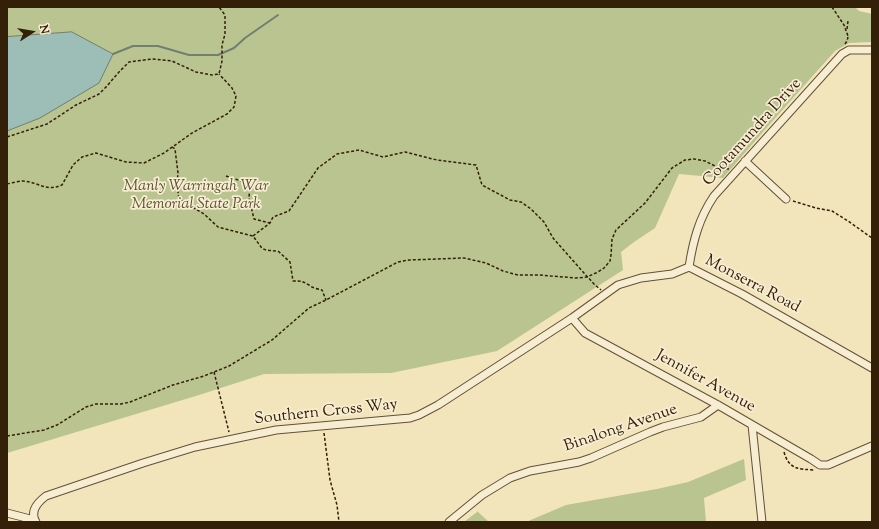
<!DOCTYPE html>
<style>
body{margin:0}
#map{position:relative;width:879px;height:529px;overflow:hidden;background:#f2e4bb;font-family:"Sorts Mill Goudy",serif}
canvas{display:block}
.frame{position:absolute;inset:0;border:8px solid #342008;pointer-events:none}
.north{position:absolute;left:12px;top:12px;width:40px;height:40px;-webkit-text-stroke:3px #f7edd3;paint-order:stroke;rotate:78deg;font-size:11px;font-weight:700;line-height:16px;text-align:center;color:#342008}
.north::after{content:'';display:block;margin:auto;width:14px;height:18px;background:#342008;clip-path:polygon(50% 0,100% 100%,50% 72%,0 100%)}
</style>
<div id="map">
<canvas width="879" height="529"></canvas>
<div class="frame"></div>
<div class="north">N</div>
</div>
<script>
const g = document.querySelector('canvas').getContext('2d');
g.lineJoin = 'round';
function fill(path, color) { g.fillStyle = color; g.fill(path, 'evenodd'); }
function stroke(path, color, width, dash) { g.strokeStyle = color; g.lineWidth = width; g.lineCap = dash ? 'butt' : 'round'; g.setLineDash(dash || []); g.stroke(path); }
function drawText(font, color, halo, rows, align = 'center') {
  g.font = font + ' "Sorts Mill Goudy",serif'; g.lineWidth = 3.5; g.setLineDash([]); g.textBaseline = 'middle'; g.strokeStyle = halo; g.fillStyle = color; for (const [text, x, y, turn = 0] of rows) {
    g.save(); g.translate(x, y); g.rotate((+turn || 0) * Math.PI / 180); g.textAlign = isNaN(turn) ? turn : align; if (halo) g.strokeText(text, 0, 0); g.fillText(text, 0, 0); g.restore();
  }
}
const green = new Path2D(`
 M 7,7 L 855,7 L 859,11 L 872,14 L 872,42 L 849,43 L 835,51 L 769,125 L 723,178 L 679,174 L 655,228 L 634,242 L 621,252 L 623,270 L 497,351 L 391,373 L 264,374 L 199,395 L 7,453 Z
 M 744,459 L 746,480 L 704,498 L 706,522 L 526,522 L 566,505 L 657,489 L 688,482 Z
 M 477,511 L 489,522 L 464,522 L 477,512 Z`);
const water = new Path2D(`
 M 72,32 L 113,54 L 99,83 L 40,118 L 7,131 L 7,37 Z`);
const stream = new Path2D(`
 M 113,54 L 133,46 L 158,46 L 189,55 L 218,55 L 234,48 L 245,38 L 278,15`);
const path = new Path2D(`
 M 832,7 L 844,25 L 848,36
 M 847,29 L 848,21
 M 845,44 L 847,41 L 848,37
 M 7,137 L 47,124 L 76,105 L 99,94 L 107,86 L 119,72 L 129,62 L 152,59 L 172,61 L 196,72 L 212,75 L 219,74 L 222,61 L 222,45 L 225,34 L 225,15 L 219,7
 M 172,147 L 175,149 L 178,173 L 177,185 L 179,199 L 204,214 L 218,227 L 253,236 C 264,250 259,250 278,251 L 290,262 L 293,281 C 301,281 302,281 309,285 C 312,288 318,289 322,290 L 326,300
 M 226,176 L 250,184 L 249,198 L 254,219 L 270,223
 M 7,184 C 12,183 18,181 23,181 C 39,182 45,192 62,185 L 73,165 L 82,157 L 96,153 L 126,162 L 144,163 L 164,153 L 192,133 L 227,114 L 234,107 L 236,96 L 232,88 L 219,74
 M 793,201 L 816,208 L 832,211 L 848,221 L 872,238
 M 253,236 L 270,223 L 273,217 L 289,211 L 318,168 L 337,154 L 359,150 L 383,157 L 405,152 L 437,160 L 476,165 L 482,185 L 510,200 L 521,202 L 531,209 L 544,222 L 553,238 L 584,273 L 594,284 L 601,290
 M 214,372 L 229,432
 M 324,433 L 330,480 L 337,505 L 339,522
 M 7,436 L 44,430 L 57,425 L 86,407 L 96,404 L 121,404 L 130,402 L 173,385 L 204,376 L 229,366 L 272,340 L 309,308 L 326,300 L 398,262 L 409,260 L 464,258 L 486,263 L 503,271 L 518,275 L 539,275 L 576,278 L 587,277 L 598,272 L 604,268 L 610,261 L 611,255 L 612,239 L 616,230 L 645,203 L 672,168 L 685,160 L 694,159 L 705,161 L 719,168 L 729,169
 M 784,452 C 789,470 799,469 815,470`);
const street = new Path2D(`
 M 745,161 L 786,199
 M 689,267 C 693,241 699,218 714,196 L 842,54 L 849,50 L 872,50
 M 572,318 L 585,333 L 718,405 L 811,459 L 820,465 L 828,465 L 872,446
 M 752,425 L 762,522
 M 7,513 L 34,520
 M 36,522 C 29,511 38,502 46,496 L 143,463 L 195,447 L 276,430 L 410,418 L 419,415 L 438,405 L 572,318 L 618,285 L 641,278 L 672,274 L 689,267 L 742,294 L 872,368
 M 449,522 L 482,495 L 510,478 L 530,471 L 579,462 L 591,458 L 650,432 L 663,427 L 701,417 L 718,405`);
const streetNames = [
 ["Cootamundra Drive",753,133,-48],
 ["Monserra Road",752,285,28],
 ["Jennifer Avenue",705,382,29],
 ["Southern Cross Way",326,413,-6],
 ["Binalong Avenue",621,429,-19]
];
const parkNames = [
 ["Manly Warringah War",196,187],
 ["Memorial State Park",196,205]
];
fill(green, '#b9c491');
fill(water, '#9cbeb6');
stroke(water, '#727f70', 1);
stroke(stream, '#727f70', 2);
stroke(street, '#645135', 9);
stroke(path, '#342008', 1.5, [3, 2]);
stroke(street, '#f7edd3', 7);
drawText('16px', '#342008', '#f7edd3', streetNames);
drawText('italic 16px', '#5c5131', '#f7edd3', parkNames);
</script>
